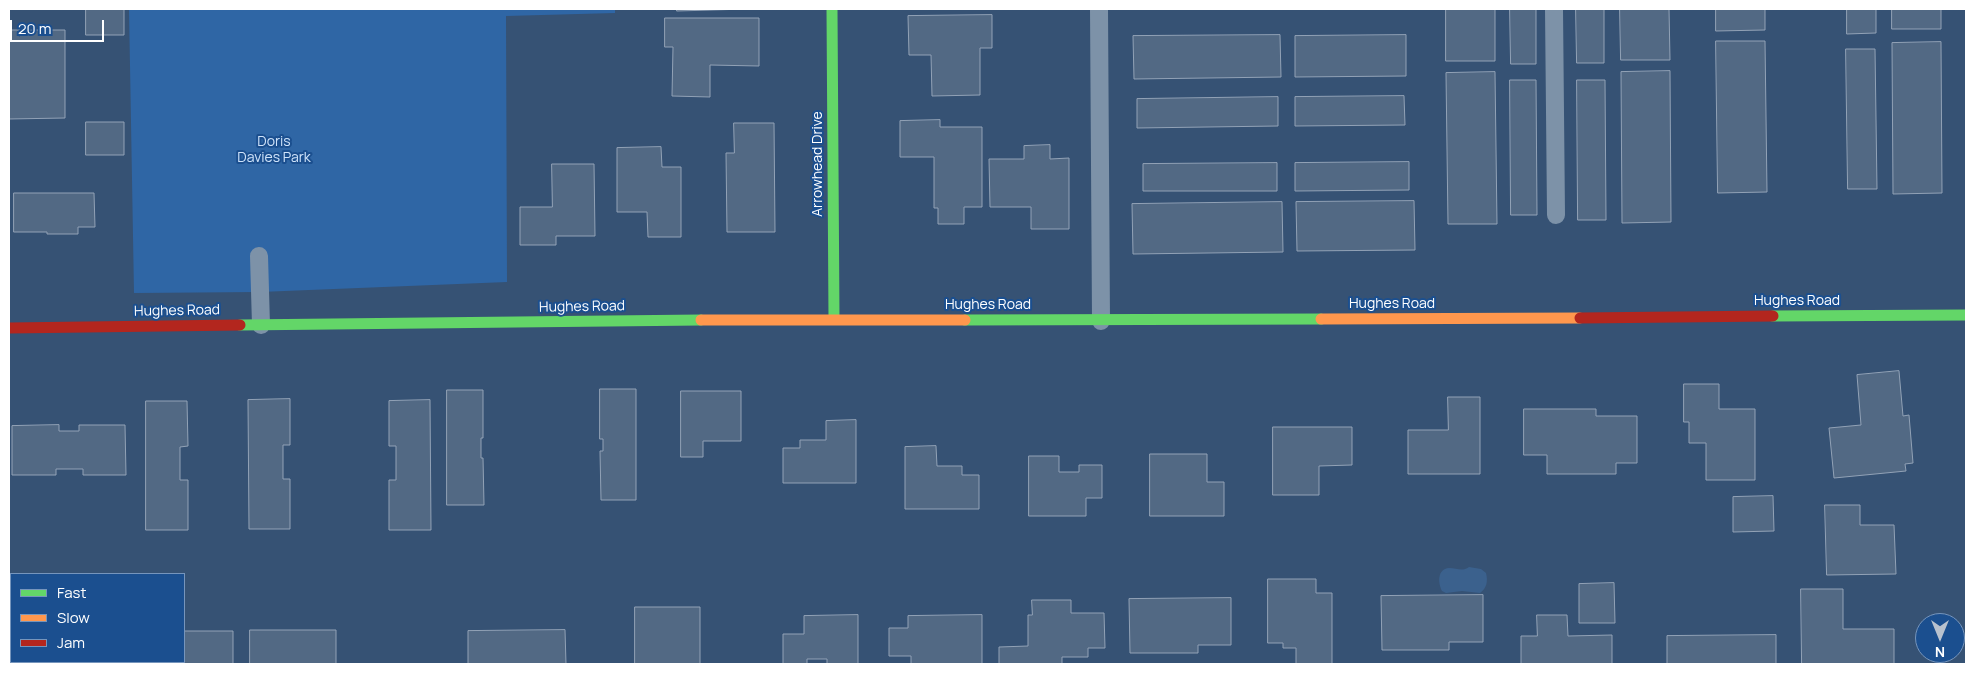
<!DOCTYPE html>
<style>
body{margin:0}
#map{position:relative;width:1975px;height:673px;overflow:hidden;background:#365274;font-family:Manrope,sans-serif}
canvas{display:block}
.frame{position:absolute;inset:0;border:10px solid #fff;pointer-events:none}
.legend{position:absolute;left:10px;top:573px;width:175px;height:90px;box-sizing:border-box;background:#1b4f8f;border:1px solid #7695bc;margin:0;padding:6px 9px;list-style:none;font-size:15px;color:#fff}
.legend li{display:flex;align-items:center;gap:10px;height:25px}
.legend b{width:25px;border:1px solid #7695bc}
.north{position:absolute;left:1915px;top:613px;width:50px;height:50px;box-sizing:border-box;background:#1b4f8f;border:1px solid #7695bc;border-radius:50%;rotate:180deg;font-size:14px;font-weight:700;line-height:20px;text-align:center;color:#fff}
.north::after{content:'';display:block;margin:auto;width:18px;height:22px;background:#b9c2ce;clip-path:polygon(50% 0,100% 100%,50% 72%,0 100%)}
.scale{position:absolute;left:10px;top:20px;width:94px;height:22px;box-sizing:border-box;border:2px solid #fff;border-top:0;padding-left:6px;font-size:15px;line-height:18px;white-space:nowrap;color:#fff;-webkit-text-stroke:4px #1b4f8f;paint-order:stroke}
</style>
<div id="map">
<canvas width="1975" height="673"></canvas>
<div class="frame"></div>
<ul class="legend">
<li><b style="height:6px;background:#63d668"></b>Fast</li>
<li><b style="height:6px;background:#ff974d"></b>Slow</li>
<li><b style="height:6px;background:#b3261e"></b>Jam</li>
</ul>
<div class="north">N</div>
<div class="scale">20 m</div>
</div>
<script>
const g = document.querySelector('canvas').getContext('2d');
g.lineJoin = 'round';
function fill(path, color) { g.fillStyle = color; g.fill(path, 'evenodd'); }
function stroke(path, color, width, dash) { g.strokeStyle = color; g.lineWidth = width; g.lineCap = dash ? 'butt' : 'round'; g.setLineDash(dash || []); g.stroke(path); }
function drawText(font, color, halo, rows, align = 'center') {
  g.font = font + ' Manrope,sans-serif'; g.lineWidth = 4; g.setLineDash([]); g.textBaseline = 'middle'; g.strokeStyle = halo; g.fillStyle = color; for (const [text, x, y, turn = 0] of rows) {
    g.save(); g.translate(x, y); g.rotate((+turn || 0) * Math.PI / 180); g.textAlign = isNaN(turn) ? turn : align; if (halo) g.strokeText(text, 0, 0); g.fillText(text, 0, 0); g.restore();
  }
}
const green = new Path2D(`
 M 129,9 L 615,9 L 615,13 L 506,16 L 507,282 L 260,292 L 134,293 Z`);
const water = new Path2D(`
 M 1469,567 L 1481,569 L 1486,573 C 1488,581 1487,588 1480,593 L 1462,591 L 1446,593 L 1442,591 C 1438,583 1437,569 1449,568 C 1457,568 1462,572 1469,567 Z`);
const building = new Path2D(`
 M 86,9 L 124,9 L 124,35 L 86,35 Z
 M 677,9 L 747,9 L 677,11 Z
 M 1446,9 L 1495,9 L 1495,61 L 1446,61 Z
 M 1510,9 L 1536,9 L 1536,64 L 1511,64 Z
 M 1576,9 L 1604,9 L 1604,63 L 1577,63 Z
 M 1620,9 L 1669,9 L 1670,60 L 1621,60 Z
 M 1716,9 L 1765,9 L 1765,30 L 1716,31 Z
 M 1847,9 L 1876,9 L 1876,33 L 1847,34 Z
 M 1892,9 L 1941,9 L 1941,29 L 1892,29 Z
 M 992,15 L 992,48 L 980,48 L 980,95 L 932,96 L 931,55 L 909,55 L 908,16 Z
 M 665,18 L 759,18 L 759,66 L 710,65 L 710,97 L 672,96 L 673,47 L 665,47 Z
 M 9,30 L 65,30 L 65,118 L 9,119 Z
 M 1280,35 L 1281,77 L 1134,79 L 1133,36 Z
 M 1406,35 L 1406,76 L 1295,77 L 1295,36 Z
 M 1716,41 L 1765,41 L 1767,192 L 1718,193 Z
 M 1941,42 L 1942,193 L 1893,194 L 1892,43 Z
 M 1846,49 L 1875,49 L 1877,189 L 1848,189 Z
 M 1670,71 L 1671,222 L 1622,223 L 1621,72 Z
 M 1495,72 L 1497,224 L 1448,224 L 1446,73 Z
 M 1510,80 L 1536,80 L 1537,215 L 1511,215 Z
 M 1577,80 L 1605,80 L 1606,220 L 1578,220 Z
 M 1404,96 L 1405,125 L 1295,126 L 1295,97 Z
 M 1278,97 L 1278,126 L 1137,128 L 1137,99 Z
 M 940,120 L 940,127 L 982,127 L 982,207 L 964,207 L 964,224 L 938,224 L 938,208 L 934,208 L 934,157 L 900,157 L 900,121 Z
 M 86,122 L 124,122 L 124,155 L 86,155 Z
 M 734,123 L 774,123 L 775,232 L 727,232 L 726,153 L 734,153 Z
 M 1050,145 L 1050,159 L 1069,158 L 1069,229 L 1031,229 L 1031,207 L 990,207 L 989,159 L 1024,159 L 1024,146 Z
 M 661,147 L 662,167 L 681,167 L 681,237 L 648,237 L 647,212 L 617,212 L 617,148 Z
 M 1409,162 L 1409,190 L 1295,191 L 1295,163 Z
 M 1277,163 L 1277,191 L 1143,191 L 1143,164 Z
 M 552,164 L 594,164 L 595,236 L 556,236 L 556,245 L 520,245 L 520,207 L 552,207 Z
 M 14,193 L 94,193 L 95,227 L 78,227 L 78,234 L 47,234 L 47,232 L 14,232 Z
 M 1414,201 L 1415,250 L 1297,251 L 1296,202 Z
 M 1282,202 L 1283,252 L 1133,254 L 1132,204 Z
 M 1899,371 L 1903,416 L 1909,415 L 1913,463 L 1905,464 L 1906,471 L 1834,478 L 1829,428 L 1861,425 L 1857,375 Z
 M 1684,384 L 1719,384 L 1719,409 L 1755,409 L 1755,480 L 1706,480 L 1706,443 L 1689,443 L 1689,422 L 1684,422 Z
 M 600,389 L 636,389 L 636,500 L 601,500 L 600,451 L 603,451 L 603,439 L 600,439 Z
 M 447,390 L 483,390 L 483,438 L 481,438 L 481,458 L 483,458 L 484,505 L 447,505 Z
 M 681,391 L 741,391 L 741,441 L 703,441 L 703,457 L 681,457 Z
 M 1448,397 L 1480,397 L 1480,474 L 1408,474 L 1408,430 L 1448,430 Z
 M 290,399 L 290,445 L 283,445 L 283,479 L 290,479 L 290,529 L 249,529 L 248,400 Z
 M 430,400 L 431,530 L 389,530 L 389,480 L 396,480 L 396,446 L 389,446 L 389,401 Z
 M 146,401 L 187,401 L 188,446 L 180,447 L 180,480 L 188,480 L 188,530 L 146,530 Z
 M 1524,409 L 1596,409 L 1596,416 L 1637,416 L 1637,463 L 1616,463 L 1616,474 L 1547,474 L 1547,455 L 1524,455 Z
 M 856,420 L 856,483 L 783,483 L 783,448 L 800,448 L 800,440 L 826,440 L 826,421 Z
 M 59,425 L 59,431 L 79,431 L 79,425 L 125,425 L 126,475 L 83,475 L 83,469 L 56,469 L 56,475 L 12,475 L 12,426 Z
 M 1273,427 L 1352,427 L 1352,465 L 1319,466 L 1319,495 L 1273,495 Z
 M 936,446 L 937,466 L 962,466 L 962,475 L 979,475 L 979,509 L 905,509 L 905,447 Z
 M 1150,454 L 1207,454 L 1207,482 L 1224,482 L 1224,516 L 1150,516 Z
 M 1029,456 L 1059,456 L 1059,472 L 1079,472 L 1079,465 L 1102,465 L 1102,498 L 1086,498 L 1086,516 L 1029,516 Z
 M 1773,496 L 1774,531 L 1733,532 L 1733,497 Z
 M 1825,505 L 1860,505 L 1860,525 L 1894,525 L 1896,574 L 1827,575 Z
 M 1268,579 L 1316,579 L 1316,593 L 1332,593 L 1332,664 L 1296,664 L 1296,648 L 1283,648 L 1283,643 L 1268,643 Z
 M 1614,583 L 1615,623 L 1579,623 L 1579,584 Z
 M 1801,589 L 1843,589 L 1843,629 L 1894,629 L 1894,664 L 1802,664 Z
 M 1483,595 L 1483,642 L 1449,642 L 1449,650 L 1382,650 L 1381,596 Z
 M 1231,598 L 1231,645 L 1198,645 L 1198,653 L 1130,653 L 1129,599 Z
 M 1032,600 L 1071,600 L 1071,613 L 1104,613 L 1105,648 L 1088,648 L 1088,657 L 1062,657 L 1062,664 L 999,664 L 999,647 L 1028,646 L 1028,615 L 1032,615 Z
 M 635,607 L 700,607 L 700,664 L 635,664 Z
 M 858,615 L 858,664 L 827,664 L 827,659 L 807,659 L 807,664 L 783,664 L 783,634 L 804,634 L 804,616 Z
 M 982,615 L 982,664 L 911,664 L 911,656 L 889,656 L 889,628 L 908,628 L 908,616 Z
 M 1537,615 L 1567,615 L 1568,636 L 1612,635 L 1612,664 L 1521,664 L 1521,636 L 1537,636 Z
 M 250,630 L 336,630 L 336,664 L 250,664 Z
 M 565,630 L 566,664 L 468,664 L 468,631 Z
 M 184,631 L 233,631 L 233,664 L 147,664 L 147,662 L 184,662 Z
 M 1776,635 L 1776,664 L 1667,664 L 1667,636 Z
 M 13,662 L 127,662 L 127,664 L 13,664 Z`);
const lane = new Path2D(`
 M 1099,9 L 1101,321
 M 1554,9 L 1556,215
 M 259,256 L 261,325`);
const fast = new Path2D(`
 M 832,9 L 834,319
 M 1773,316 L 1966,315
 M 965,320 L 1321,319
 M 240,325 L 701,320`);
const slow = new Path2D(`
 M 1321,319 L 1580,318
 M 701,320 L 965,320`);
const jam = new Path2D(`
 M 1580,318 L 1773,316
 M 9,328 L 240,325`);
const parkNames = [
 ["Doris",274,142],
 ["Davies Park",274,158]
];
const streetNames = [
 ["Arrowhead Drive",818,164,-90],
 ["Hughes Road",1797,301],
 ["Hughes Road",1392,304],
 ["Hughes Road",988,305],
 ["Hughes Road",582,307,-1],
 ["Hughes Road",177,311,-1]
];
fill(green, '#2f66a5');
fill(water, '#3b618d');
fill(building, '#526984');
stroke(building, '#92a2b6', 1);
stroke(lane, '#7d92a8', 18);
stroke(fast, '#63d668', 11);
stroke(slow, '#ff974d', 11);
stroke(jam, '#b3261e', 11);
drawText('14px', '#cfe3fa', '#1b4f8f', parkNames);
drawText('14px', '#fff', '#1b4f8f', streetNames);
</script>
